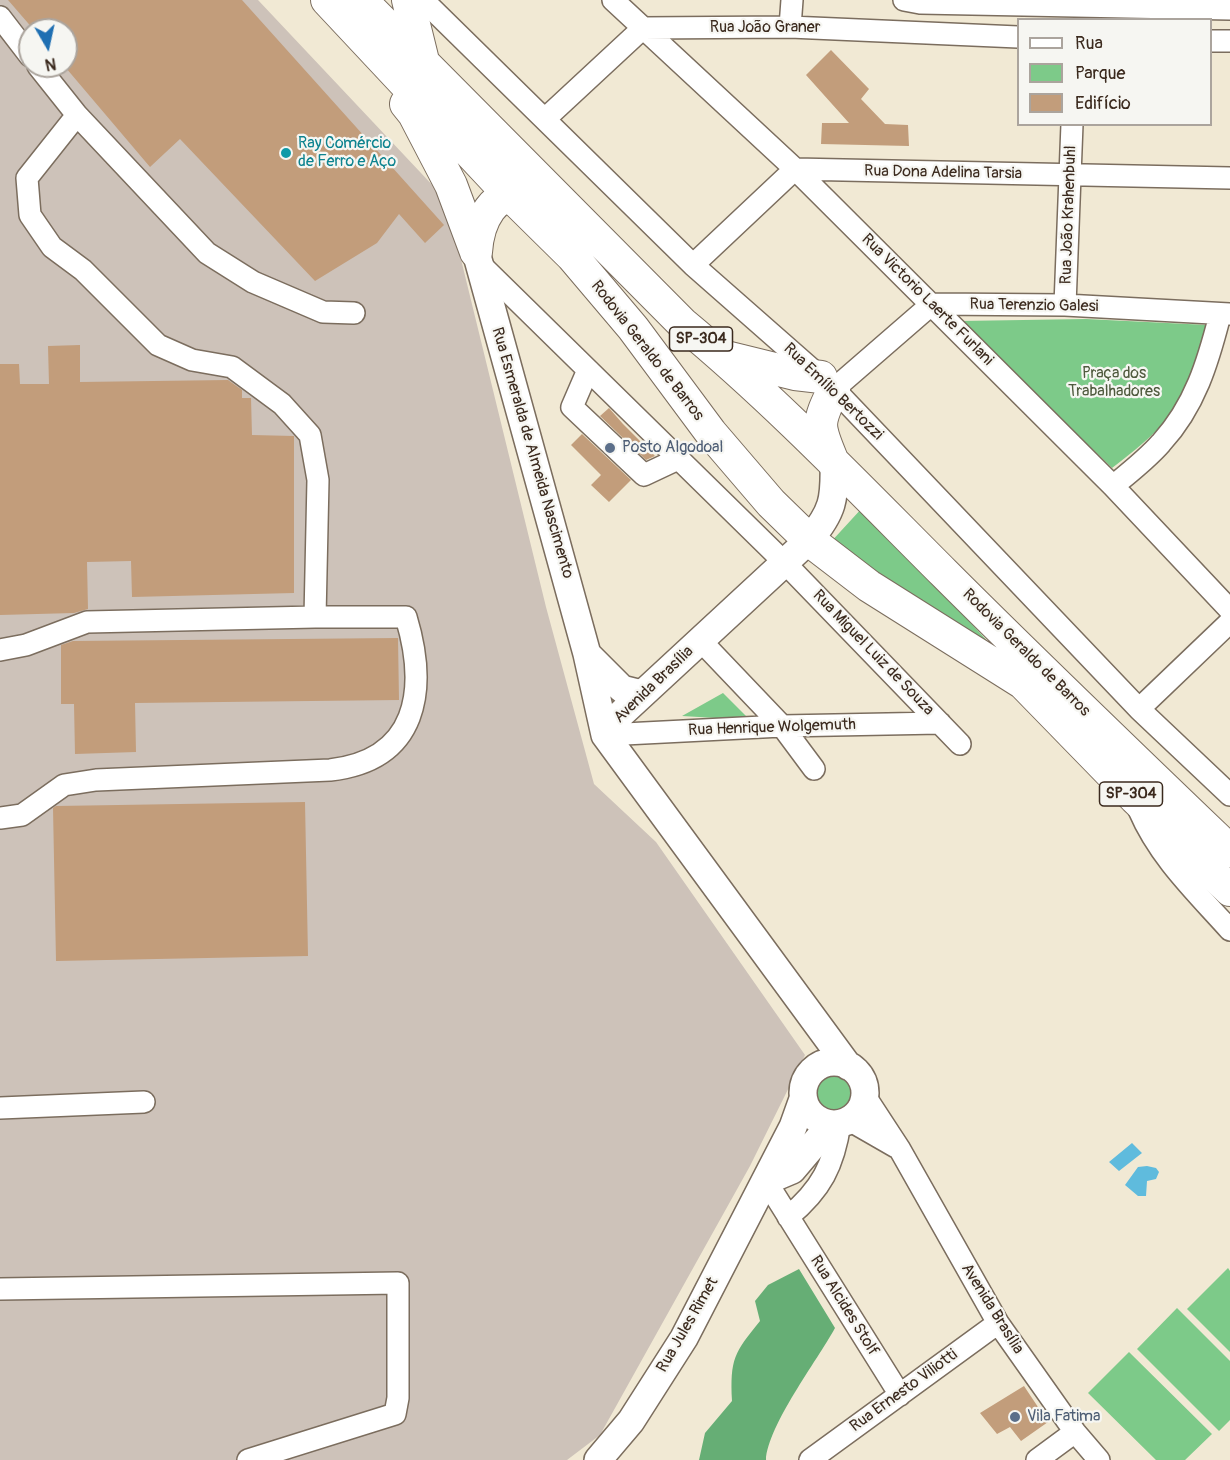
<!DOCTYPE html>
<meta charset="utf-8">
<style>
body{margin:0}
#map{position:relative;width:1230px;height:1460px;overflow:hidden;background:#f1e9d4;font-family:Pangolin,sans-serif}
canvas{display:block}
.legend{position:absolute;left:1017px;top:18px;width:195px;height:108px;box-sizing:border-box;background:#f6f6f2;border:2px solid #aba49d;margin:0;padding:8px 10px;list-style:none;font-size:18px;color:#3b2a1e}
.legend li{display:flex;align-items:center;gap:12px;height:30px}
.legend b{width:30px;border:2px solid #aba49d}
.north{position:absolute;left:18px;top:18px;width:60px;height:60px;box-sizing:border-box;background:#f6f6f2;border:2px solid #aba49d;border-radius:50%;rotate:171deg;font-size:16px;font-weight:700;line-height:24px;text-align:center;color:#3b2a1e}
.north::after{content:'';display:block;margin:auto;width:21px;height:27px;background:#1f6fb2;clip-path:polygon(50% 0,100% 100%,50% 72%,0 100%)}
</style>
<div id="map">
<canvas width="1230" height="1460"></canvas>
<ul class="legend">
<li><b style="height:8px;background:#fff"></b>Rua</li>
<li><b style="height:16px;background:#7dca89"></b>Parque</li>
<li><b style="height:16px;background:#c29d7b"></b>Edifício</li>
</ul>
<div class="north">N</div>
</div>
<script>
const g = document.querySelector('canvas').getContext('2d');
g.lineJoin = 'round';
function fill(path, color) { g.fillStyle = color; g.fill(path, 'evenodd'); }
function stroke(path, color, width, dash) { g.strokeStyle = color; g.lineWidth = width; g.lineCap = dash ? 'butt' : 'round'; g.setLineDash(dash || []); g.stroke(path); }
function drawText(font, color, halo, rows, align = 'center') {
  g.font = font + ' Pangolin,sans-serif'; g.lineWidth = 4.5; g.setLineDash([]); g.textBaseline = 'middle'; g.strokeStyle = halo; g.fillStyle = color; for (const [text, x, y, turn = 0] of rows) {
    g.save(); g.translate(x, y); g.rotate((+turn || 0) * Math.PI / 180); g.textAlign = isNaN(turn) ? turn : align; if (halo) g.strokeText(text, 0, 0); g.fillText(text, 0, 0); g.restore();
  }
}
const industrial = new Path2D(`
 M 0,0 L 258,0 L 437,190 L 458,247 L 546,607 L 594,784 L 656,842 L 805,1055 L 750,1166 L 600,1435 L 567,1460 L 0,1460 ZM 30,30 L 66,30 L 66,66 L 30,66 Z`);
const green = new Path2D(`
 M 1086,319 L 1208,325 C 1203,342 1199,361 1192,378 C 1177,417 1144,444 1112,468 L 960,321 Z
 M 863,507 L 1006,661 L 829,544 Z
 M 723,693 L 750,720 L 682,716 Z
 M814 1093a19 19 0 1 1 38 0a19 19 0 1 1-38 0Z
 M 1228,1268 L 1230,1271 L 1230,1352 L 1187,1309 Z
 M 1177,1308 L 1230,1361 L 1230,1420 L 1219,1431 L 1137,1349 Z
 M 1129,1352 L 1212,1434 L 1185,1460 L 1156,1460 L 1088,1393 Z`);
const forest = new Path2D(`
 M 799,1269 L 835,1328 C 817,1361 768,1425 766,1460 L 699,1460 L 705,1433 L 732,1401 C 730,1359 734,1353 760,1321 L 755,1301 L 768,1285 Z`);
const water = new Path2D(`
 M 1132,1143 L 1142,1153 L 1119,1171 L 1109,1162 Z
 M 1147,1166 L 1156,1168 L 1159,1172 L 1156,1179 L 1147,1181 L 1146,1196 L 1138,1196 L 1125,1185 L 1138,1167 Z`);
const building = new Path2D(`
 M 8,0 L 242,0 L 444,225 L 425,243 L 399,214 L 377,243 L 315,281 L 180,139 L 150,167 L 66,68 L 66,30 L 34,30 Z
 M 831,50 L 869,89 L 861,99 L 885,124 L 908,125 L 909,146 L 821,144 L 822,123 L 849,123 L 806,75 Z
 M 80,345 L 80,382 L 228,380 L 242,390 L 242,398 L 251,398 L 252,435 L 294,436 L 294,593 L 132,597 L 131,561 L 87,562 L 88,609 L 74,613 L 0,615 L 0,364 L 19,364 L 20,384 L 49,384 L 48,346 Z
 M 609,408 L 623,424 L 655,456 L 646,460 L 600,416 Z
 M 582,434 L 631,480 L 609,502 L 591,485 L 601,475 L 571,445 Z
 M 398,638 L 399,700 L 135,703 L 136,752 L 75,754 L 74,704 L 61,704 L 61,645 L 73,641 Z
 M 305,802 L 308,956 L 56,961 L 53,808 L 56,806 Z
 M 1024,1386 L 1048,1422 L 1021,1441 L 1010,1427 L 997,1434 L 980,1413 Z`);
const minor = new Path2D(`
 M 423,0 L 693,265 L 834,389 L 1139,709 L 1230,795
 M 613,0 L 795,169 L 1113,486 L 1230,610
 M 904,0 L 920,3 L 1230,9
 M 0,17 L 30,56
 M 790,27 L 792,0
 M 1210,41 L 1230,41
 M 77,115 L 207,253 L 253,282 L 323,312 L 354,313
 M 546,118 L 643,28 L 790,27 L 1018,37
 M 479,263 L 785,563 L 960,744
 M 693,265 L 795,169 L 1230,178
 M 1065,305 L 1072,124
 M 588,370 L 572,407 L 644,475 L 678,459
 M 834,389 L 932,304 L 1065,305 L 1230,314
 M 1113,486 C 1129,473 1147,459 1161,443 C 1195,406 1208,362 1220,315
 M 700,640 L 782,726 L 814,769
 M 0,650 L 26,645 L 87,622 L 315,617 L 318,480 L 310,435 L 282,404 L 232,367 L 192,360 L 158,345 L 83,270 L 52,247 L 30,215 L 27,178 L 77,115 L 38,66
 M 1139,709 L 1230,622
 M 605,735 L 782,726 L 940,723
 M 1139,810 C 1159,857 1196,892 1230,930
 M 0,818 L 22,815 L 64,785 L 96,780 L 330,770 C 418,760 428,690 406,617 L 315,617
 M 865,1096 L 899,1148 L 998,1323 L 1075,1432 L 1099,1460
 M 0,1108 L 144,1102
 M 849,1120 L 896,1147
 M 766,1181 L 900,1395
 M 788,1217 C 821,1190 834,1165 840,1123
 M 0,1289 L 398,1283 L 398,1398 L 395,1414 L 248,1460
 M 810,1460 L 998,1323
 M 1037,1460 L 1075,1432`);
const major = new Path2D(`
 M 476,252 L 587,654 L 605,735 L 848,1066
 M 587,654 L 622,689 L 642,694
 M 605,735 L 622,713 L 809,540 C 833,512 835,499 834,463
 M803 1093a31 31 0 1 1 62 0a31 31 0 1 1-62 0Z
 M 766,1181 L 792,1170 L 831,1124
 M 598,1460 L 631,1421 L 684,1338 L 793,1127 L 803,1099`);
const highway = new Path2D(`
 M 327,0 L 503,188 L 572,256 L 633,328 L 711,433 L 771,503 L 809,540 L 869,586 L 1023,683 L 1135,798 L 1230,890
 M 361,0 L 682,323 C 775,400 859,488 944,573 C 1038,667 1134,759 1230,851
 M 408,0 L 424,65
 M 406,104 L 414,114 L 451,185 L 476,252
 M 476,252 C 478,222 493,187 529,194
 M 726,357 L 795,374 L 821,377
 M 833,462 C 818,426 816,425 834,389`);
const markers = [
 [286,153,6,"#0f9aa8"],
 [610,448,6,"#5c6f8a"],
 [1015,1417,6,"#5c6f8a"]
];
const shields = [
 [701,339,63],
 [1131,794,63]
];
const shieldNames = [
 ["SP-304",701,339],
 ["SP-304",1131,794]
];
const streetNames = [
 ["Rua João Graner",765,28],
 ["Rua Dona Adelina Tarsia",943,173,1],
 ["Rua João Krahenbuhl",1069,215,-88],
 ["Rua Victorio Laerte Furlani",927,300,45],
 ["Rua Terenzio Galesi",1034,306,1],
 ["Rodovia Geraldo de Barros",647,351,52],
 ["Rua Emílio Bertozzi",833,392,44],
 ["Rua Esmeralda de Almeida Nascimento",532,453,74],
 ["Rua Miguel Luiz de Souza",873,653,46],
 ["Rodovia Geraldo de Barros",1026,653,45],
 ["Avenida Brasília",654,685,-44],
 ["Rua Henrique Wolgemuth",772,728,-2],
 ["Rua Alcides Stolf",844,1306,58],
 ["Avenida Brasília",992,1309,58],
 ["Rua Jules Rimet",688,1325,-60],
 ["Rua Ernesto Viliotti",904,1391,-36]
];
const cultureNames = [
 ["Ray Comércio",298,144],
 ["de Ferro e Aço",298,162]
];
const parkNames = [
 ["Praça dos",1114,374],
 ["Trabalhadores",1114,392]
];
const serviceNames = [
 ["Posto Algodoal",622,448],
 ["Vila Fatima",1027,1417]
];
fill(industrial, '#cdc2b9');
fill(green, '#7dca89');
fill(forest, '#66ae75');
fill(water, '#5fbbdd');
fill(building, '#c29d7b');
stroke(minor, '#7b6d5e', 24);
stroke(major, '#7b6d5e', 30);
stroke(highway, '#7b6d5e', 34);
stroke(minor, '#fff', 21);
stroke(major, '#fff', 27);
stroke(highway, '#fff', 32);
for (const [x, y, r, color] of markers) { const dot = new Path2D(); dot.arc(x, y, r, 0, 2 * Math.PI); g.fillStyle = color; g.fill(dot); stroke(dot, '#f6f6f2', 2); }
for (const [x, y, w] of shields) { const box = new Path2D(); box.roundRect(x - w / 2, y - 12, w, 24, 4.5); g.fillStyle = '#f6f6f2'; g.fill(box); stroke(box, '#3b2a1e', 1.5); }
drawText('bold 15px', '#3b2a1e', null, shieldNames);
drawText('16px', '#3b2a1e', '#f6f6f2', streetNames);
drawText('16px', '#0d838f', '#f6f6f2', cultureNames, 'left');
drawText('16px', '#4f5a3e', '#f6f6f2', parkNames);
drawText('16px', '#4e5e75', '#f6f6f2', serviceNames, 'left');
</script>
